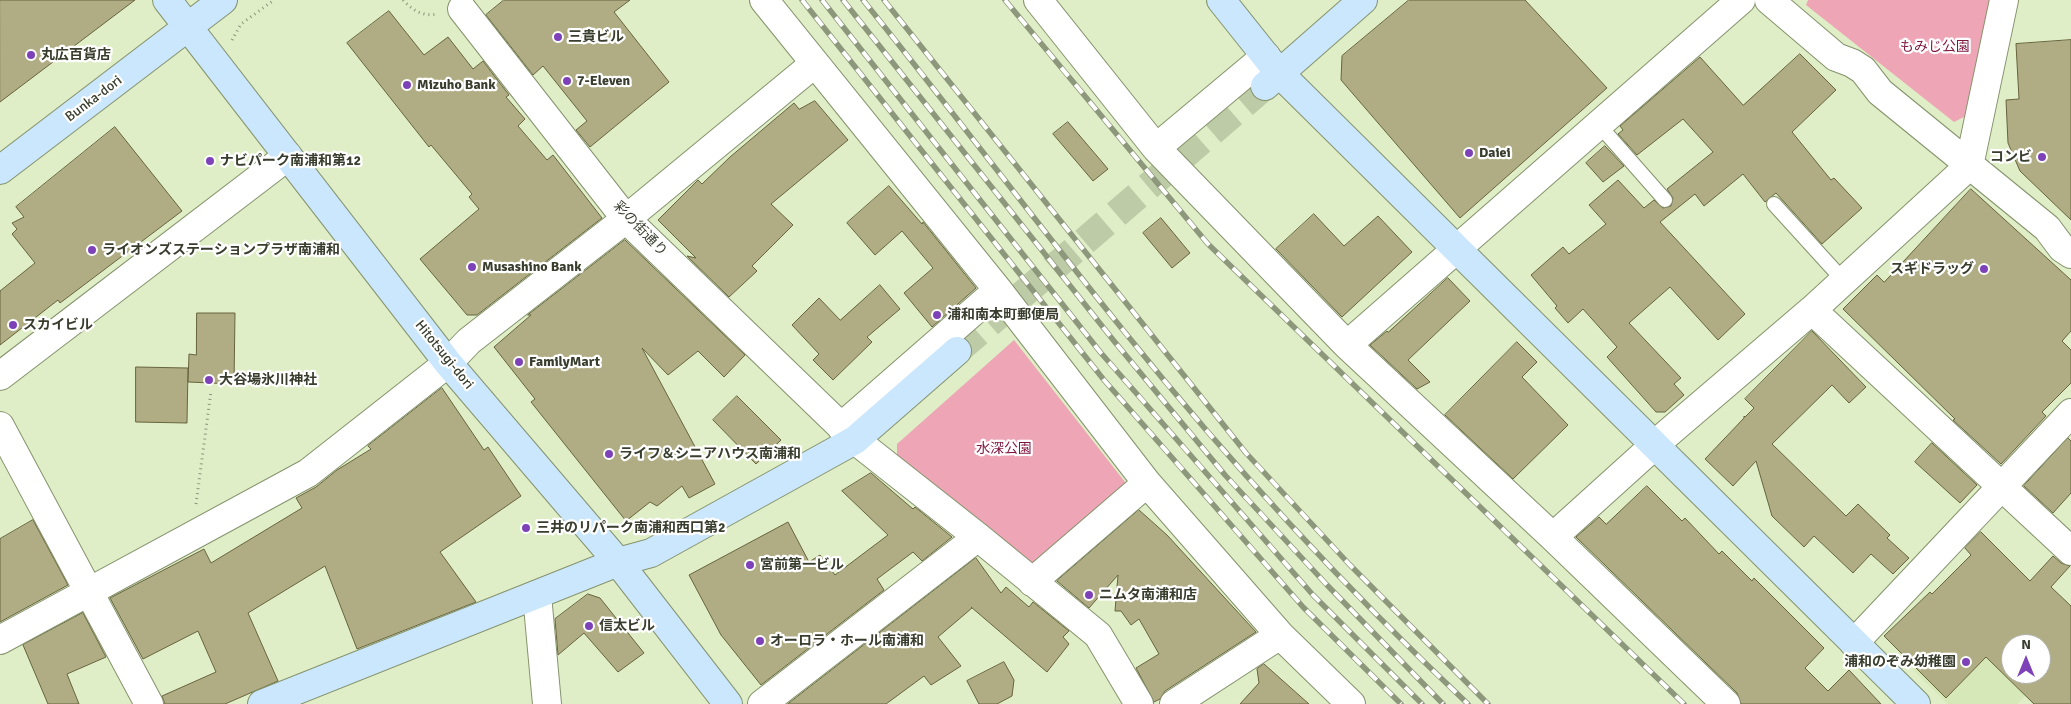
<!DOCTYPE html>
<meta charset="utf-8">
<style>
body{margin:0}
#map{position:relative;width:2071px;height:704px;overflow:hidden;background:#dfeec6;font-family:Signika,sans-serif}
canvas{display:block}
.north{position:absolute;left:2001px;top:634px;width:50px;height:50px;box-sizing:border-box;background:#fff;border:1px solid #afb1ab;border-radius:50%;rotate:0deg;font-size:14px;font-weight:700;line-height:20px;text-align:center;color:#383d2d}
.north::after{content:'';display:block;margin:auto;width:18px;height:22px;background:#7e42b8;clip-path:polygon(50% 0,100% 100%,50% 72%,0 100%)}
</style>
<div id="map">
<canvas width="2071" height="704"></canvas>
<div class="north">N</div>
</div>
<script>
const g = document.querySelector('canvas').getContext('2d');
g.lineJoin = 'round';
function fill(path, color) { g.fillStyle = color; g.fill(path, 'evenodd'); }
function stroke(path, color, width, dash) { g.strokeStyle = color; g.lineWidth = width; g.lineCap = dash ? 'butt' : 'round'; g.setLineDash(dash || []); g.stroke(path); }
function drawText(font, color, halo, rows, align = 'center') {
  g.font = font + ' Signika,"Noto Sans JP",sans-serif'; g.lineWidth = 4.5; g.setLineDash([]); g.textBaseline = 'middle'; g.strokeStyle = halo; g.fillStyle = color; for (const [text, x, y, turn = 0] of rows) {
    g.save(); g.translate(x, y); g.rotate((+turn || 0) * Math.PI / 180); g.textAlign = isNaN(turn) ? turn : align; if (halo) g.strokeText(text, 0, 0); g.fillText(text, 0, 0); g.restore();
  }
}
const built = new Path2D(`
 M 1965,617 L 2011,644 L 2011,674 L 2041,674 L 2049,666 L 2031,690 L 2017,704 L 1948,704 L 1913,670 Z`);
const green = new Path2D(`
 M 1808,0 L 1992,0 L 1970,114 L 1954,122 L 1806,5 Z
 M 1014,340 L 1125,482 L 1126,491 L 1041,567 L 1028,566 L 897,458 L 897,444 Z`);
const building = new Path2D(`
 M 0,0 L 135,0 L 0,102 Z
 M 504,0 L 630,0 L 614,12 L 669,82 L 590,147 L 576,130 L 587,121 L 543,66 L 533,75 L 486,15 Z
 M 1409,0 L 1525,0 L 1607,88 L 1460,218 L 1341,80 L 1342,56 Z
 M 389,11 L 424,55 L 448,37 L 473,69 L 483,61 L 509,95 L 506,97 L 525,119 L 518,126 L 547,160 L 553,155 L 602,218 L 477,315 L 467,315 L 420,259 L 479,209 L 469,197 L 472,194 L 431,145 L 429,147 L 347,43 Z
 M 2071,40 L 2071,220 L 2020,171 L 2008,143 L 2006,100 L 2019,99 L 2016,44 Z
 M 1800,54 L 1836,90 L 1792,132 L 1831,180 L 1834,178 L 1862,208 L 1822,244 L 1776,193 L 1765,202 L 1743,174 L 1704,206 L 1695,194 L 1660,222 L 1745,314 L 1718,340 L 1670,287 L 1629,323 L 1681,378 L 1674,384 L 1684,395 L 1665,412 L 1656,412 L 1607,357 L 1617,347 L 1583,309 L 1568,323 L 1555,308 L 1557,306 L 1531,275 L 1563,247 L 1569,254 L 1606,224 L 1589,205 L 1618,180 L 1644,208 L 1654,200 L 1663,208 L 1671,206 L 1673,198 L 1667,189 L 1713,152 L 1683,119 L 1637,155 L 1618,134 L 1623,130 L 1620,126 L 1700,57 L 1743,105 Z
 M 815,101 L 848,140 L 771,204 L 793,225 L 752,266 L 757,271 L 729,297 L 687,256 L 696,258 L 658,220 L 698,180 L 702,184 L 730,157 L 794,103 L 799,109 Z
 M 1068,122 L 1108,169 L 1093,181 L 1053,134 Z
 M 115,127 L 182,211 L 60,303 L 58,300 L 0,345 L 0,291 L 35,263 L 12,234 L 17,229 L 12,223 L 24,217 L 16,207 Z
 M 1605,146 L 1624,166 L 1603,182 L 1586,163 Z
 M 889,186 L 922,224 L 923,222 L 976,288 L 932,327 L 904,293 L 933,268 L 902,231 L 875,255 L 847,223 Z
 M 1971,189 L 2071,280 L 2071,331 L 2062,341 L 2071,350 L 2071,383 L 2042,412 L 2046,416 L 2001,464 L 1953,420 L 1955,419 L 1843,309 L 1877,275 L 1884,282 Z
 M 1314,214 L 1344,246 L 1378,216 L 1412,252 L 1342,317 L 1276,249 Z
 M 1161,218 L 1190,253 L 1172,268 L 1143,233 Z
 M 625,240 L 745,355 L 724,377 L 698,351 L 668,375 L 642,348 L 715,484 L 689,498 L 682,486 L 657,506 L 650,502 L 626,521 L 531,402 L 535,399 L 494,347 L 531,315 L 528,315 Z
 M 1448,278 L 1470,301 L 1408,360 L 1430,382 L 1417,389 L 1370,345 L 1387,331 L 1388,332 Z
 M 880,285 L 900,309 L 867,337 L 872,342 L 833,380 L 813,360 L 819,354 L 792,325 L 819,298 L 840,320 Z
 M 197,313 L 235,313 L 234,384 L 188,382 L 189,354 L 196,355 Z
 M 1812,331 L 1866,387 L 1849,403 L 1832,385 L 1772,444 L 1846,516 L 1858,504 L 1890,535 L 1887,538 L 1909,558 L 1893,574 L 1871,554 L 1853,573 L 1814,536 L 1804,547 L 1772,516 L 1756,461 L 1733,486 L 1705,459 L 1744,418 L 1744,416 L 1745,417 L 1754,408 L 1745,399 Z
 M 1517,342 L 1537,362 L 1522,377 L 1568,425 L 1513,479 L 1445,415 Z
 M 136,367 L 188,368 L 187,423 L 136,422 Z
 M 442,388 L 484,450 L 488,447 L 521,496 L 440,552 L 476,602 L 357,649 L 325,566 L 248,613 L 278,681 L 225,704 L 165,704 L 162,696 L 216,672 L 198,631 L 143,659 L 110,598 L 204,549 L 211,563 L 302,508 L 296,498 L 316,487 L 337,470 L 371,449 L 368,446 Z
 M 737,396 L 781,440 L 756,464 L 713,420 Z
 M 2068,438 L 2071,441 L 2071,493 L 2053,513 L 2024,486 Z
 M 1932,443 L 1977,485 L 1960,503 L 1915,462 Z
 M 871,473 L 913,509 L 915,507 L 952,537 L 922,561 L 913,552 L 877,579 L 884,590 L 761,685 L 721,635 L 689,575 L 788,522 L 809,562 L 820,555 L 835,575 L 888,535 L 842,491 Z
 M 1647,486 L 1682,521 L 1685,518 L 1719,554 L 1722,551 L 1752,581 L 1754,578 L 1824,648 L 1805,668 L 1828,691 L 1849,670 L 1881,704 L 1741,704 L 1737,693 L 1576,537 L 1599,517 L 1606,524 Z
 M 1139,510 L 1167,535 L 1256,632 L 1165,691 L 1160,699 L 1154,702 L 1136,668 L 1159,654 L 1139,619 L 1131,625 L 1121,611 L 1115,611 L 1118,575 L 1089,608 L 1057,581 Z
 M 33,520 L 68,585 L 0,622 L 0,539 Z
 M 1981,532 L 2030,581 L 2053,556 L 2061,563 L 2070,566 L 2051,587 L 2071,606 L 2071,704 L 2034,704 L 1986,657 L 1946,698 L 1884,636 L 1930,592 L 1932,594 L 1971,555 L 1965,548 ZM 2011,644 L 2041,644 L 2041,674 L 2011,674 Z
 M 976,558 L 1001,593 L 1006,587 L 1029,607 L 1033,602 L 1069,631 L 1063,637 L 1069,644 L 1047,672 L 971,607 L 972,608 L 938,637 L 961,666 L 931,685 L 924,676 L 886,704 L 788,704 Z
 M 588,594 L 600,598 L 644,653 L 618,672 L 584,633 L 558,655 L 555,619 Z
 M 83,613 L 106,657 L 67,674 L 79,704 L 48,704 L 23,645 Z
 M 1004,662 L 1014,680 L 1012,696 L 997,704 L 979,704 L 967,681 Z
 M 1264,664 L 1309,704 L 1240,704 L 1259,683 L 1257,669 Z`);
const secondaryTunnel = new Path2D(`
 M 957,351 L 1265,86`);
const path = new Path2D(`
 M 403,0 C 412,10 423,17 437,14
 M 232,40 L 241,24 L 274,0
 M 196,504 L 211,391`);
const lane = new Path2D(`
 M 1599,125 L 1665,200
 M 1774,204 L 1844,281`);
const street = new Path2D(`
 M 764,0 L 998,290 L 1147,483 L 1280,635 L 1351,704
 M 1038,0 L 1156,148 L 1347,345 L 1553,537 L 1726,704
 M 1769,0 L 1836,57 L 1852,63 L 1863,70 L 1880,92 L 2047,228 L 2062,248 L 2071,254
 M 462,9 L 626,219 L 855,440 L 978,537 L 1098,635 L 1139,704
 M 1156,148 L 1266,56
 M 1812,310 L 2071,551
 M 1347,345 L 1741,0
 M 0,376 L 288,156
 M 0,426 L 149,704
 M 841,427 L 998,290
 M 1553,537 L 1667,434 L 1812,310 L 1969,166 L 2004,0
 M 1032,582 L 1147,483
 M 537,595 L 547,704
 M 0,640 L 308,473 L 448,363 L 469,341 L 626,219 L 814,64
 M 1854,643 L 2071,413
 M 762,704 L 978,537
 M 1174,704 L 1280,635`);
const secondary = new Path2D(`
 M 167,0 L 448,363 L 618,562 L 728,704
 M 1221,0 L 1280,74 L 1916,704
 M 1265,86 L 1363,0
 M 0,170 L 223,0
 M 262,704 L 618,562 L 651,553 L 855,440 L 957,351`);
const rail = new Path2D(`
 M 802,0 L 1104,380 L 1303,607 L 1401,704
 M 822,0 L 1101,353 L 1313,595 L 1422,704
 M 843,0 L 1114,341 L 1225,475 L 1327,585 L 1443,704
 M 863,0 C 951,109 1035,221 1123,330 C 1229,462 1345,588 1468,704
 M 884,0 L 1246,453 L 1349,564 L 1488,704
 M 1005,0 L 1208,244 L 1684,704`);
const markers = [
 [558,37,5,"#7e42b8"],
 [31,55,5,"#7e42b8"],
 [567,81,5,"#7e42b8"],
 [407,85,5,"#7e42b8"],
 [1469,153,5,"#7e42b8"],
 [2042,157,5,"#7e42b8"],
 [210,161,5,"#7e42b8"],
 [92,250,5,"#7e42b8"],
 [472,267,5,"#7e42b8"],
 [1984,269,5,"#7e42b8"],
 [937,315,5,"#7e42b8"],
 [13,325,5,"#7e42b8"],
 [519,362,5,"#7e42b8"],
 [209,380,5,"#7e42b8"],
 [609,454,5,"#7e42b8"],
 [526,528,5,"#7e42b8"],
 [750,565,5,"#7e42b8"],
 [1089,595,5,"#7e42b8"],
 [589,626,5,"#7e42b8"],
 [760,641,5,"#7e42b8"],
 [1966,662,5,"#7e42b8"]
];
const poiNames = [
 ["三貴ビル",568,37],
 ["丸広百貨店",41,55],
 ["7-Eleven",577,81],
 ["Mizuho Bank",417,85],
 ["Daiei",1479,153],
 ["コンビ",2032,157,"right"],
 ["ナビパーク南浦和第12",220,161],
 ["ライオンズステーションプラザ南浦和",102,250],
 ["Musashino Bank",482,267],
 ["スギドラッグ",1974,269,"right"],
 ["浦和南本町郵便局",947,315],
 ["スカイビル",23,325],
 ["FamilyMart",529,362],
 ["大谷場氷川神社",219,380],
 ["ライフ＆シニアハウス南浦和",619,454],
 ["三井のリパーク南浦和西口第2",536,528],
 ["宮前第一ビル",760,565],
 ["ニムタ南浦和店",1099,595],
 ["信太ビル",599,626],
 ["オーロラ・ホール南浦和",770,641],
 ["浦和のぞみ幼稚園",1956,662,"right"]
];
const parkNames = [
 ["もみじ公園",1935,47],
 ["水深公園",1004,449]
];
const streetNames = [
 ["Bunka-dori",94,99,-37],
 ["彩の街通り",640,229,46],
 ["Hitotsugi-dori",444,355,51]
];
fill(built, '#d6e8b8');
fill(green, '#eea5b6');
fill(building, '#b0ad84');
stroke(building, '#67643e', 1);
stroke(secondaryTunnel, '#becba7', 28, [28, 14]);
stroke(lane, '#85936d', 16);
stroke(street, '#85936d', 30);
stroke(secondary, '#85936d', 30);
stroke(path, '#8c967a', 3, [1, 4]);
stroke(lane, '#fff', 14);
stroke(street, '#fff', 28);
stroke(secondary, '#cbe7fd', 28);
stroke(rail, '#8d977b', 5.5);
stroke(rail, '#fff', 4, [11]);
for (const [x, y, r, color] of markers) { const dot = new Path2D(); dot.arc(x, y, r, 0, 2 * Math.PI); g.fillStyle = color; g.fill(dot); stroke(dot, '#fff', 2); }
drawText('bold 14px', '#383d2d', '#fff', poiNames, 'left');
drawText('14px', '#7e173e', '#fff', parkNames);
drawText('14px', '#383d2d', '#fff', streetNames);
</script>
